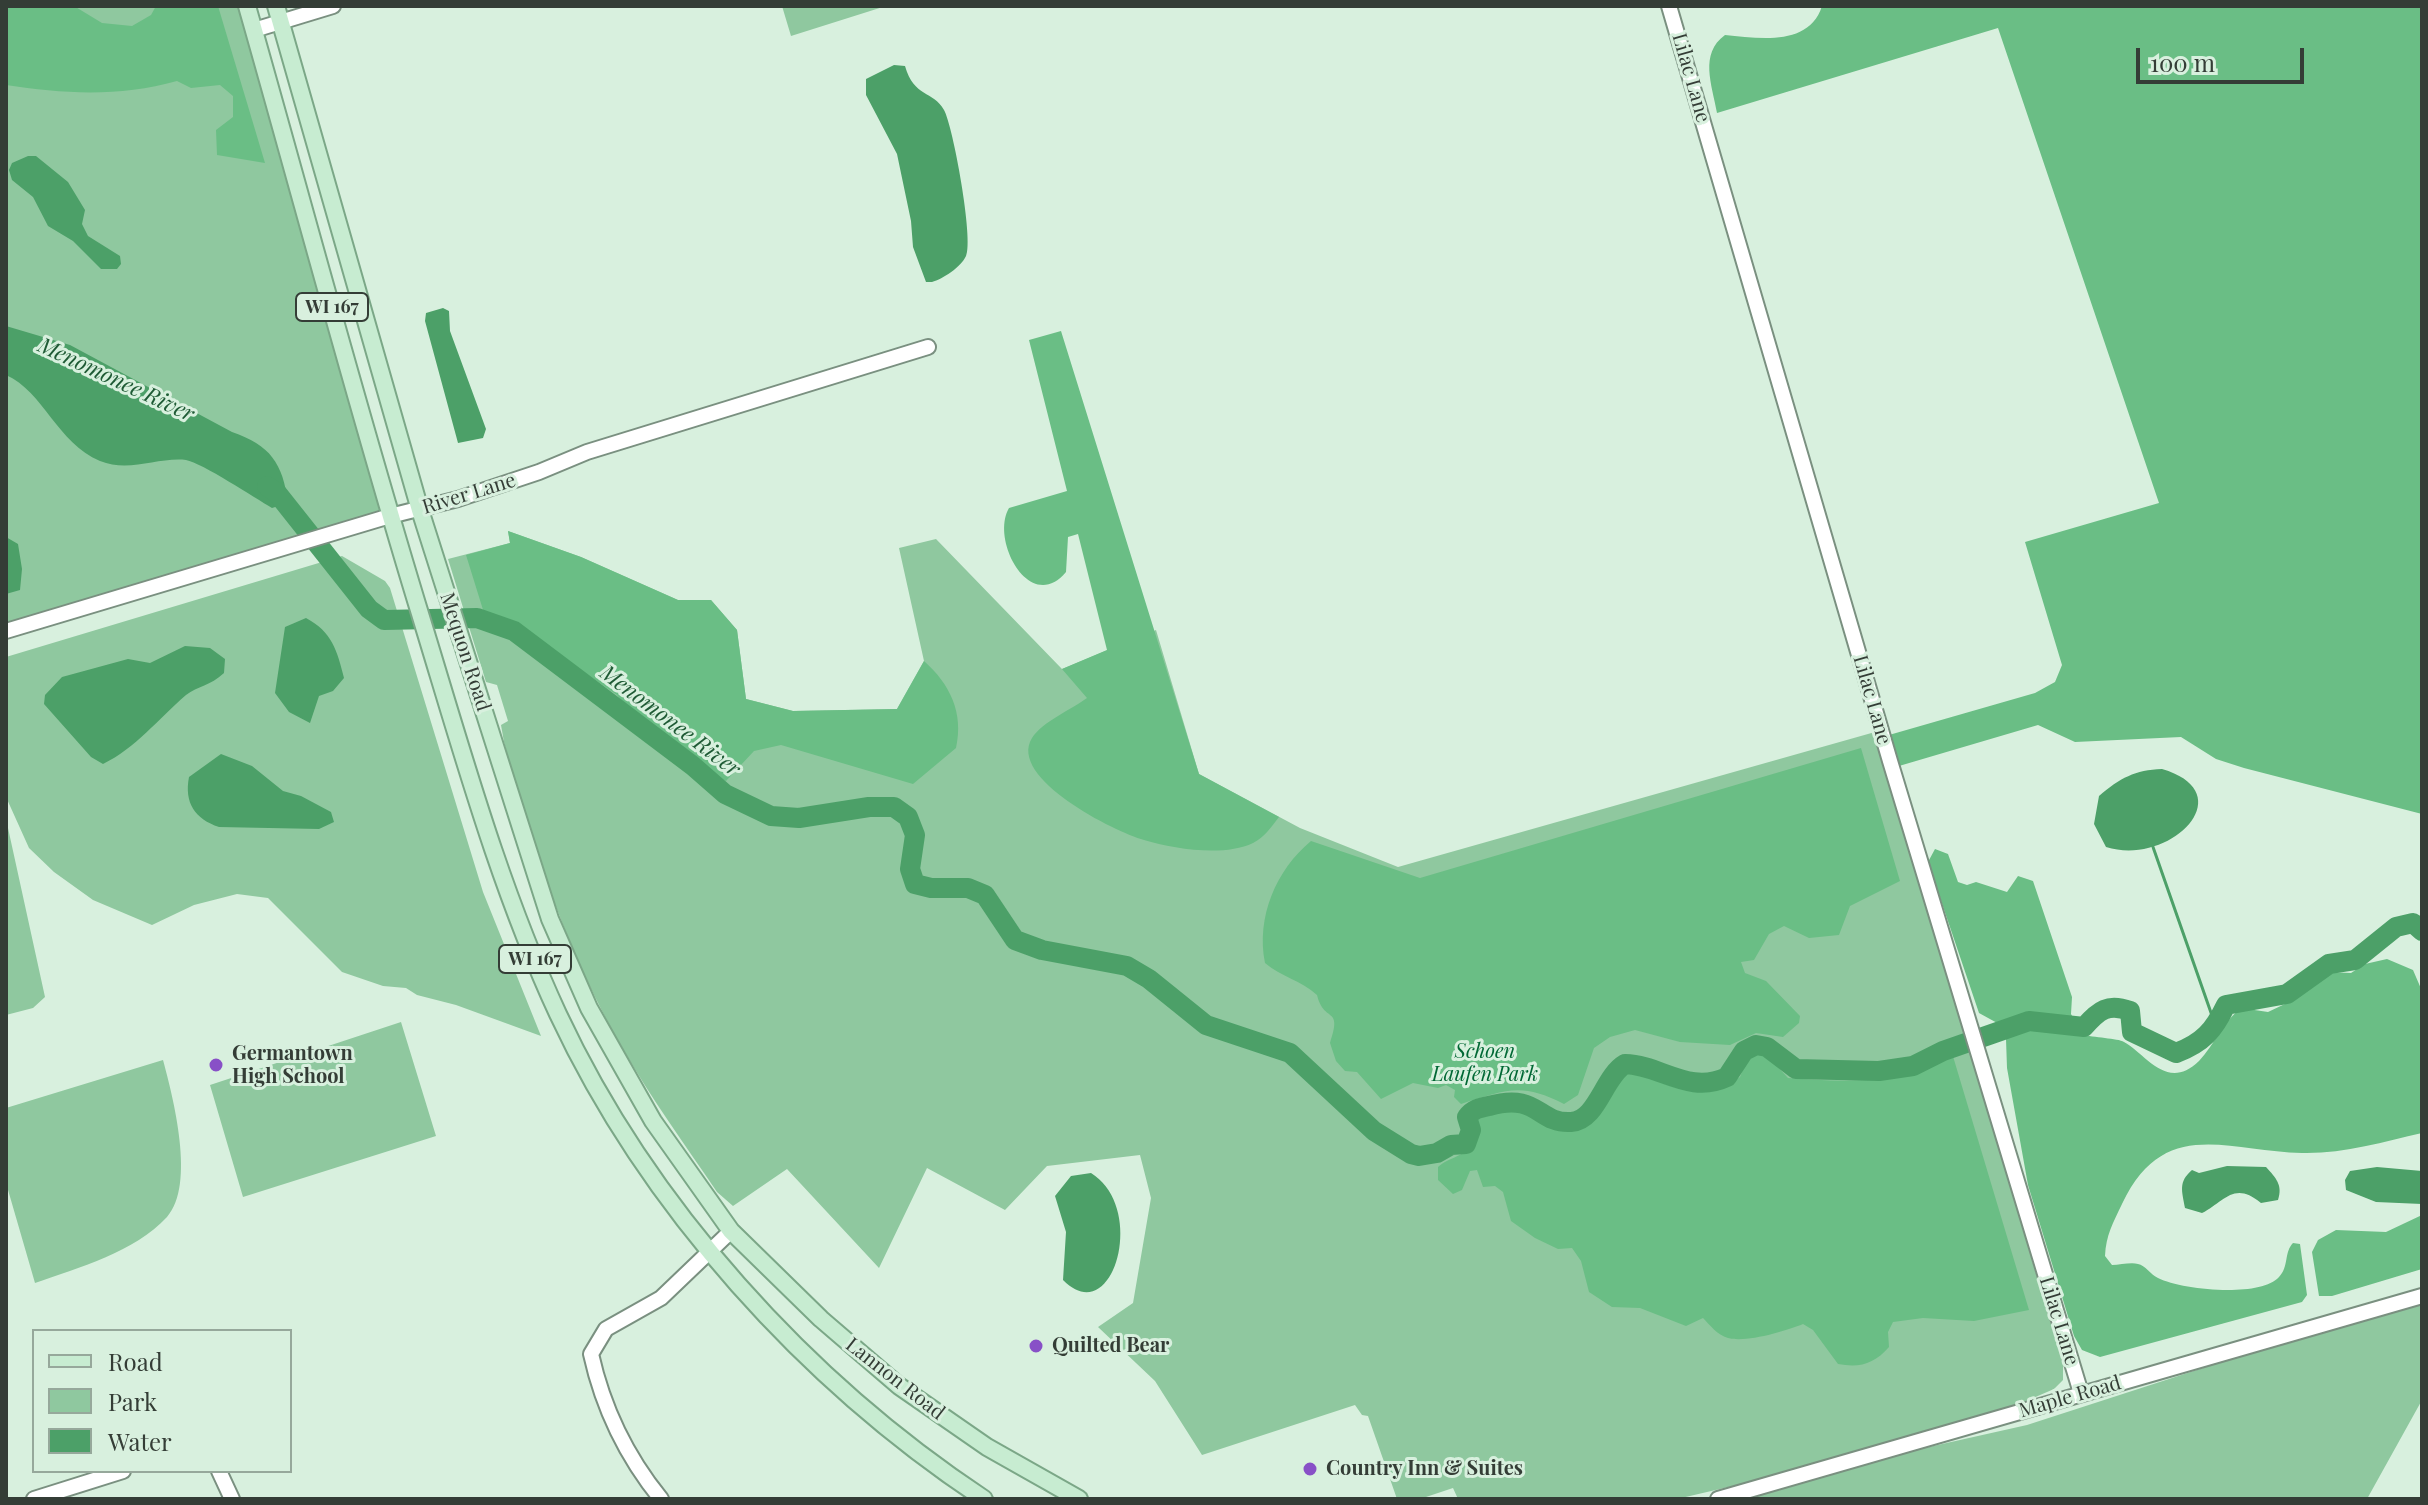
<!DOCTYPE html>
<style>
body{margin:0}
#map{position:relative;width:2428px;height:1505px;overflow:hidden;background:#d8f0de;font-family:"Playfair Display",serif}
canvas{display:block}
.frame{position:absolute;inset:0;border:8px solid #343d36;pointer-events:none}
.legend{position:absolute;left:32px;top:1329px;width:260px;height:144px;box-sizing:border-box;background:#d8f0de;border:2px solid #96a89b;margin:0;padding:10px 14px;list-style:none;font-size:24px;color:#343d36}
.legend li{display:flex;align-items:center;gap:16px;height:40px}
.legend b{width:40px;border:2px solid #96a89b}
.scale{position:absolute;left:2136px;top:48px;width:168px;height:36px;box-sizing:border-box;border:4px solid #343d36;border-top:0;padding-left:10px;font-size:24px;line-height:28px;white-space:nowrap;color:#343d36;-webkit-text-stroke:6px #d8f0de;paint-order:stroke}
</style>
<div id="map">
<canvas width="2428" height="1505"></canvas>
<div class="frame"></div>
<ul class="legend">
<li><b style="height:10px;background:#c7ecd1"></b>Road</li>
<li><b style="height:22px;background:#8fc89f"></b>Park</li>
<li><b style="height:22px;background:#4ca068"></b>Water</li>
</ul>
<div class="scale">100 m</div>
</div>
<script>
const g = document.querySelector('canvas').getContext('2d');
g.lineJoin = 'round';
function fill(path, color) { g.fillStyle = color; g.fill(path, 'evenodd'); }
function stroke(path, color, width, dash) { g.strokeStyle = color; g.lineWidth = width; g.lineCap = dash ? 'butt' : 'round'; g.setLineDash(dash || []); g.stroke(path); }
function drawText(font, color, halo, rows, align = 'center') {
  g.font = font + ' "Playfair Display",serif'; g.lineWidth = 6; g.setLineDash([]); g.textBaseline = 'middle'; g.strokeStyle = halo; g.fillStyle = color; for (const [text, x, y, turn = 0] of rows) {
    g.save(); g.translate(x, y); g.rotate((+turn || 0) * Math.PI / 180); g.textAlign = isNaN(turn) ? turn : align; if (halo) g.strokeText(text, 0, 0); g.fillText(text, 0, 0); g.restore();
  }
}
const green = new Path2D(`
 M 6,6 L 240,6 L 390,516 L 6,631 Z
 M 782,6 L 886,6 L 791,36 Z
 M 508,531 L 581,557 L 678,600 L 711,600 L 737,630 L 746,699 L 793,711 L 897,709 L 924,661 L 899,548 L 936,539 L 1062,669 L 1156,630 L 1199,774 L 1300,828 L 1398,867 L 1875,732 L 2063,1364 L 2063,1380 L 2054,1389 L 1996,1414 L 1797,1471 L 1677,1499 L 1458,1499 L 1453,1488 L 1420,1499 L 1397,1499 L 1368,1416 L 1362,1415 L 1355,1405 L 1202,1455 L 1155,1381 L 1098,1327 L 1133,1303 L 1151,1198 L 1140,1155 L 1047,1166 L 1005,1210 L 927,1168 L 879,1268 L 787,1169 L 733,1206 L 717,1192 C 685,1145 651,1098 623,1049 C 568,955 532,847 504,742 L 501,725 L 508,721 L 497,685 L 486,682 L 448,559 L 510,543 Z
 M 342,556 L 385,581 L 390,588 L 483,892 L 541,1036 L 456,1005 L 417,995 L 406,988 L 383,986 L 342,972 L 268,898 L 237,894 L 194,905 L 152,925 L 93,900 L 54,872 L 29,848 L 6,797 L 6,657 Z
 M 8,828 L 45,997 L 33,1008 L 6,1015 Z
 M 401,1022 L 436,1136 L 243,1197 L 210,1085 Z
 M 163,1060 C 173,1097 196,1185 167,1217 C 135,1252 78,1268 35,1283 L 6,1183 L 6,1108 Z
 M 2422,1303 L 2422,1400 L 2367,1499 L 1741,1499 L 1902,1453 L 2027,1425 L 2240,1356 Z`);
const forest = new Path2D(`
 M 6,6 L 74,6 L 102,23 L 132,26 L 151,15 L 156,6 L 218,6 L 265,163 L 217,155 L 216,130 L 233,117 L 233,96 L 220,85 L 191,88 L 177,81 C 120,97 64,94 6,85 Z
 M 1822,6 L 2422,6 L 2422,814 L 2244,768 L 2216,759 L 2181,737 L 2075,742 L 2038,725 L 1899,766 L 1889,735 L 2035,693 L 2055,682 L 2062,665 L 2025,542 L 2159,503 L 1998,28 L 1717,113 C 1712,84 1699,54 1725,35 C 1759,38 1809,47 1822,6 Z
 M 1061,331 L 1199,774 L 1279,817 C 1271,827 1265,837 1253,843 C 1224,857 1174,849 1144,840 C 1115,832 1007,778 1032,738 C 1042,722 1072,709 1087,698 L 1062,669 L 1107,650 L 1078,534 L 1068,537 L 1066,572 C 1030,615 990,540 1009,508 L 1067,491 L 1029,340 Z
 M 508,531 L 581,557 L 678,600 L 711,600 L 737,630 L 746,699 L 793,711 L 897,709 L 924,661 C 950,684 964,713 956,748 L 913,784 L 781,745 L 754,751 L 726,781 L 701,770 L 672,739 L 636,718 L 617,695 L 512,622 L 484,613 L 466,555 L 510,543 Z
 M 1861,748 L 1900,881 L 1850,906 L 1839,935 L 1809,938 L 1784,926 L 1769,934 L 1754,960 L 1741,962 L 1745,973 L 1766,981 L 1800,1016 L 1799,1023 L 1783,1037 L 1756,1033 L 1730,1045 L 1680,1042 L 1635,1030 L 1610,1037 L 1594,1048 L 1578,1095 L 1564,1104 C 1521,1082 1506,1090 1461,1104 L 1454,1097 L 1455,1090 L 1446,1085 L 1438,1088 L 1413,1083 L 1381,1099 L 1357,1072 L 1345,1071 L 1336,1061 L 1330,1043 C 1343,1005 1324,1024 1317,995 C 1301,980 1281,977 1265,963 C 1256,917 1276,870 1311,841 L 1420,878 Z
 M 1935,849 L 1948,854 L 1958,882 L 1967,885 L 1976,882 L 2007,892 L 2018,876 L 2033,881 L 2072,997 L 2071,1014 L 2082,1034 C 2093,1038 2118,1038 2124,1042 C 2146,1054 2167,1092 2199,1061 C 2215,1044 2222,1023 2241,1008 L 2268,1012 L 2287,1003 L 2328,972 L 2351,973 L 2365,964 L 2387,959 L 2413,970 L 2422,991 L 2422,1133 C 2383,1142 2342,1154 2302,1153 C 2226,1151 2164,1116 2122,1204 C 2113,1223 2106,1235 2105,1256 L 2112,1265 C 2120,1265 2131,1262 2138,1264 C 2145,1265 2151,1275 2158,1278 C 2182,1290 2260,1298 2279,1277 C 2289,1267 2284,1252 2293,1243 L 2300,1244 L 2307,1295 L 2302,1302 L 2100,1357 L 2082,1350 L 2074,1336 L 2028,1185 L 2007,1068 L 2006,1039 L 1999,1024 L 1979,1013 L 1928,862 Z
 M 1757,1050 L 1765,1053 L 1788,1078 C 1845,1082 1903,1086 1952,1053 L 2029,1310 L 1974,1321 L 1923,1318 L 1893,1322 L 1888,1332 L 1889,1347 C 1874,1364 1860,1368 1838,1364 L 1813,1330 L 1803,1324 C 1786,1331 1746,1343 1728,1338 C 1717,1335 1710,1325 1703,1318 L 1686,1326 L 1640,1308 L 1612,1307 L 1589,1292 L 1581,1261 L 1572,1248 L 1558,1249 L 1535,1238 L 1511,1221 L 1503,1192 L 1495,1186 L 1483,1187 L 1477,1170 L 1470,1171 L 1462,1190 L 1453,1194 L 1438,1180 L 1438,1167 C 1451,1155 1472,1157 1474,1135 C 1475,1128 1473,1122 1474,1115 L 1513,1107 L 1566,1130 L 1579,1129 L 1595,1115 L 1623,1071 L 1632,1069 C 1666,1086 1705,1105 1740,1077 L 1747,1059 Z
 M 2422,1215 L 2422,1269 L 2332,1296 L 2319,1296 L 2312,1252 L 2318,1240 L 2336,1230 L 2386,1232 Z`);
const water = new Path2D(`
 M 894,65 L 905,66 C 914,98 933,90 944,110 C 953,126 974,240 966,256 C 961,267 943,279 932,282 L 926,282 L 913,247 L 911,221 L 897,154 L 866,95 L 866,79 Z
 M 28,156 L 36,156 L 68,182 L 85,210 L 82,224 L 88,236 L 120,256 L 121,264 L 117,269 L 101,269 L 73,241 L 48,226 L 33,197 L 12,180 L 9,170 L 12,163 Z
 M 443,308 L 449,311 L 450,331 L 486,429 L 483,438 L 458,443 L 425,321 L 426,313 Z
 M 6,326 L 70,345 L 232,432 C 270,445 283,463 288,503 L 272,508 C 255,498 202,463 186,460 C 158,457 129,473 100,461 C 57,443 44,392 6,375 Z
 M 6,537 L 18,544 L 22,569 L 20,590 L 6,594 Z
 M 306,618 C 332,632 337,650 344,678 L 333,691 L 319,696 L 310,723 L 289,712 L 275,693 L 285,627 Z
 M 185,646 L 210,648 L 225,659 L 224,673 C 210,686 198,686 186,695 C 158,719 136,748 103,764 L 91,757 L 44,704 L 45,695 L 62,677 L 128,659 L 150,663 Z
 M 221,754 L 252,766 L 283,791 L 301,796 L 331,812 L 334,822 L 319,829 L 219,827 C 195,819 184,803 189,777 Z
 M 2162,769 C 2244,793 2170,867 2106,847 L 2094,824 L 2099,796 C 2120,778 2135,770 2162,769 Z
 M 2227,1166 L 2266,1167 C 2276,1178 2283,1185 2278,1200 L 2261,1203 C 2234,1180 2224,1202 2202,1213 L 2185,1208 C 2182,1191 2178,1182 2192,1170 L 2199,1173 Z
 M 2377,1167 L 2422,1171 L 2422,1204 L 2376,1202 L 2346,1190 L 2345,1180 L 2350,1171 Z
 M 1091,1173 C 1148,1208 1113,1331 1063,1280 L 1066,1232 L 1055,1196 L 1071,1176 Z`);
const stream = new Path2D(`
 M 2153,847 L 2216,1027`);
const river = new Path2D(`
 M 267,486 L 277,493 L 369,609 L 384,620 L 477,618 L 514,631 L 693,766 L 725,794 L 771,816 L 799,818 L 869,807 L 894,807 L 908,817 L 915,835 L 910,869 L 915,884 L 931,888 L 968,888 L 985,895 L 1015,940 L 1042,950 L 1127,966 L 1149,979 L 1206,1025 L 1290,1053 L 1374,1131 L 1411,1154 L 1419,1156 L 1437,1153 L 1451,1145 L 1466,1144 L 1471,1130 L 1467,1117 C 1473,1109 1479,1108 1489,1106 C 1539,1092 1537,1124 1571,1122 C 1597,1121 1604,1076 1625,1064 C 1661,1065 1689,1095 1727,1077 L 1744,1051 L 1756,1045 L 1767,1047 L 1796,1069 L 1879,1071 L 1913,1066 L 1943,1051 L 2029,1021 L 2084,1027 C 2099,1010 2108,1003 2130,1011 L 2132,1032 L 2176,1053 C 2203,1043 2214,1030 2226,1005 L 2287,994 L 2329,964 L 2355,960 L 2396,927 L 2413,923 L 2422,931`);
const minor = new Path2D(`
 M 1669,6 L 1890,761 L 2081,1393
 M 254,30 L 333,6
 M 6,631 L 390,516 L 458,499 L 539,472 L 587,452 L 928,347
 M 219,1471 L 232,1499
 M 34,1499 L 123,1471
 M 661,1499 C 626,1456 603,1408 591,1354 L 606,1329 L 661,1298 L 731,1231
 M 1718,1499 L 2422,1296`);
const major = new Path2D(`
 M 247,6 C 305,210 359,415 421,617 C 462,751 499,887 558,1014 C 648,1207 807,1382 984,1499
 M 276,6 L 420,510 L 550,919 L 589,1008 L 653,1121 L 731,1231 L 821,1319 L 899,1386 L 987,1447 L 1079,1499`);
const markers = [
 [216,1065,8,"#8850c7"],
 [1036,1346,8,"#8850c7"],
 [1310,1469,8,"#8850c7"]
];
const shields = [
 [332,307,72],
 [535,959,72]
];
const shieldNames = [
 ["WI 167",332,307],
 ["WI 167",535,959]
];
const streetNames = [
 ["Lilac Lane",1691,78,74],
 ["River Lane",469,494,-17],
 ["Mequon Road",465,652,72],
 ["Lilac Lane",1872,700,74],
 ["Lilac Lane",2059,1321,73],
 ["Lannon Road",895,1379,38],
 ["Maple Road",2070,1397,-16]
];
const parkNames = [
 ["Schoen",1485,1052],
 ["Laufen Park",1485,1075]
];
const poiNames = [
 ["Germantown",232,1054],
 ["High School",232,1077],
 ["Quilted Bear",1052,1346],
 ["Country Inn & Suites",1326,1469]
];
const waterNames = [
 ["Menomonee River",116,380,25],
 ["Menomonee River",670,721,37]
];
fill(green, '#8fc89f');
fill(forest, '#6abe85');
fill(water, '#4ca068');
stroke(stream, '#4ca068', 3);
stroke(river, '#4ca068', 20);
stroke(minor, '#7a9080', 18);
stroke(major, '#7ba787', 20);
stroke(minor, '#fff', 14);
stroke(major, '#c7ecd1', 16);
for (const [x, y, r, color] of markers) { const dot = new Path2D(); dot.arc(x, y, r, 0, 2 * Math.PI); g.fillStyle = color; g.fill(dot); stroke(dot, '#d8f0de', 3); }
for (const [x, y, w] of shields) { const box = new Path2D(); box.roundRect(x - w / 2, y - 14, w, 28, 6); g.fillStyle = '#d8f0de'; g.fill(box); stroke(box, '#343d36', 2); }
drawText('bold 18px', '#343d36', null, shieldNames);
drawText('20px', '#343d36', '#d8f0de', streetNames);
drawText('italic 20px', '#006834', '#d8f0de', parkNames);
drawText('bold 20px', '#343d36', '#d8f0de', poiNames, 'left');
drawText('italic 22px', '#1f5b35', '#d8f0de', waterNames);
</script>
